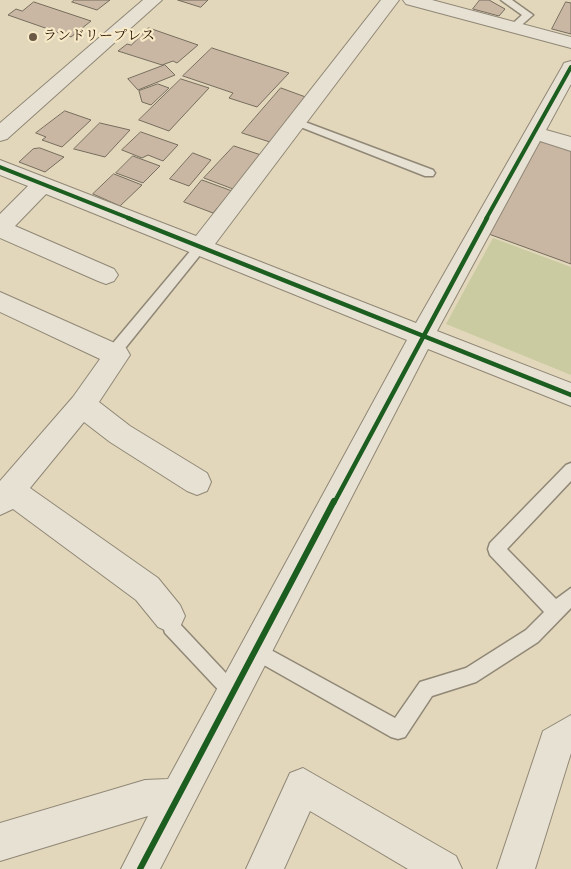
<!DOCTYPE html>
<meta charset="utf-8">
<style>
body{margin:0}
canvas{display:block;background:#e2d7bb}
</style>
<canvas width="571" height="869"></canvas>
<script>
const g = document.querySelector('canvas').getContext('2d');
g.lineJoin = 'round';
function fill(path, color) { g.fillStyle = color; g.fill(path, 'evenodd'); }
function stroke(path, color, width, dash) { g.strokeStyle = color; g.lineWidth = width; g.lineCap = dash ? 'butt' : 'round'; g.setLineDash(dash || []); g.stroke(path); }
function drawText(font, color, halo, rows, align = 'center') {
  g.font = font + ' "Libre Bodoni","Noto Serif JP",serif'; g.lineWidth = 4.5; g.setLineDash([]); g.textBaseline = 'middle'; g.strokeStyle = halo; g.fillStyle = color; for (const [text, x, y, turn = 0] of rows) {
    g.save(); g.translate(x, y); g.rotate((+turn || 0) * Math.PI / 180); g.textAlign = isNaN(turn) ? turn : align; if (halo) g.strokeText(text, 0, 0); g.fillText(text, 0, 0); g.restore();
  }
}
const green = new Path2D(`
 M 493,238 L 571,267 L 571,375 L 446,324 Z`);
const building = new Path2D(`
 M 75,0 L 110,0 L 97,10 L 72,2 Z
 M 178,0 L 208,0 L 201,7 Z
 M 480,0 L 489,0 L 505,9 L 499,16 L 473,9 Z
 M 34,2 L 91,21 L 71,37 L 8,15 L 16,9 L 22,11 Z
 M 566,2 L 571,3 L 571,34 L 552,29 Z
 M 149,28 L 198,45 L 177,63 L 173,61 L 162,65 L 118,51 L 127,44 L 131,45 Z
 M 212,48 L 289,73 L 257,107 L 229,98 L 233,93 L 183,76 Z
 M 165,65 L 175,75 L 138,90 L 128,79 Z
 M 181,79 L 209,88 L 169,131 L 139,120 Z
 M 158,84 L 169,88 L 151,105 L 142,102 L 139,91 Z
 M 281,88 L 311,99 L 273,143 L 242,133 Z
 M 65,111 L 91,120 L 62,147 L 42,140 L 46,137 L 36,133 Z
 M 100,123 L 130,130 L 105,157 L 74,149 Z
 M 141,132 L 178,145 L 163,161 L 148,155 L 142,158 L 122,150 Z
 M 539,137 L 571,147 L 571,264 L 486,233 Z
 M 234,146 L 261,155 L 233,189 L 204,178 Z
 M 40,148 L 64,157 L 45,172 L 19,162 L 33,149 Z
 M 193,153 L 211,160 L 189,186 L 170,179 Z
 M 133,156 L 160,166 L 143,183 L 116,173 Z
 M 114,174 L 142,185 L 120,206 L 93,194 Z
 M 202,180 L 232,191 L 213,213 L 184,202 Z`);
const service = new Path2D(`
 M 501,0 L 512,0 L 533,15 L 516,30 L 510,30 L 510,26 L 522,15 Z
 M 297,119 L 433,170 L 435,173 L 433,176 L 425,176 L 293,124 L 293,120 Z
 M 201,241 L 205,243 L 207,246 L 205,249 L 118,357 L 108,357 L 106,353 L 108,349 L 197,243 Z
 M 571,463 L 571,481 L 507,549 L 556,599 L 571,588 L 571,608 L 538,642 L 476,682 L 432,696 L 405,737 L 398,739 L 391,737 L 248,656 L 245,650 L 248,644 L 254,641 L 260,644 L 395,718 L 420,682 L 466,668 L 526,630 L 544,612 L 490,555 L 488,549 L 490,543 L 566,465 Z
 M 169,607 L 175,610 L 179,623 L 238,686 L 241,692 L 238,698 L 232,701 L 226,698 L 165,633 L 160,616 L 163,610 Z`);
const minor = new Path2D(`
 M 381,0 L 399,0 L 215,244 L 416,323 L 562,67 L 564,63 L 571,61 L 571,84 L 546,130 L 571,137 L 571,151 L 540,141 L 437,331 L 571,383 L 571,406 L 428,349 L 160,869 L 121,869 L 148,816 L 0,861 L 0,823 L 145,780 L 168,779 L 407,340 L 46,194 L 15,226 L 114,269 L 118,275 L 114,281 L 106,284 L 98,281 L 0,238 L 0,214 L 28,186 L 0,175 L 0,160 L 196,236 Z
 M 0,292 L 126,348 L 130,355 L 99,402 L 130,426 L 207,473 L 211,482 L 207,491 L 197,495 L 187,491 L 110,442 L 84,422 L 30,488 L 158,578 L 180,605 L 185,616 L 180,627 L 169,632 L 158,627 L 136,600 L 13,509 L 0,515 L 0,481 L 73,397 L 100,359 L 0,312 Z
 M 571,715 L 571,753 L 535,869 L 497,869 L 543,731 Z
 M 303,768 L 456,856 L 462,869 L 408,869 L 310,811 L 284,869 L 246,869 L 290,773 Z`);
const tertiary = new Path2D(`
 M 143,0 L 162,0 L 7,139 L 0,141 L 0,123 Z
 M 403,0 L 432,0 L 571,37 L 571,48 L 406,4 Z`);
const cyclewayFar2 = new Path2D(`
 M 0,167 L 131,219
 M 486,219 L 571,67`);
const cyclewayFar1 = new Path2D(`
 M 128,218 L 571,395
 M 334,503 L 487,218`);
const cycleway = new Path2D(`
 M 140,869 L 334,501`);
const markers = [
 [33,37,5,"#6a5845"]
];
const farPoinames = [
 ["ランドリープレス",43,37]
];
fill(green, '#cacba1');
fill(building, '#c9b7a3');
stroke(building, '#766d5e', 1);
stroke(service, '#908776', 3);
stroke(minor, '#908776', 2);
stroke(tertiary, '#908776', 2);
fill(service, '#e7e1d3');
fill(minor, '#e7e1d3');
fill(tertiary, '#e7e1d3');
stroke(cyclewayFar2, '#1b5e20', 4);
stroke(cyclewayFar1, '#1b5e20', 4.5);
stroke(cycleway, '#1b5e20', 6);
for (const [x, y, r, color] of markers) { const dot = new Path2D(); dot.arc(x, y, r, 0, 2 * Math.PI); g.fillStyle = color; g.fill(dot); stroke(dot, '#f7eac8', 2); }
drawText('14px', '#291405', '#f7eac8', farPoinames, 'left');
</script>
